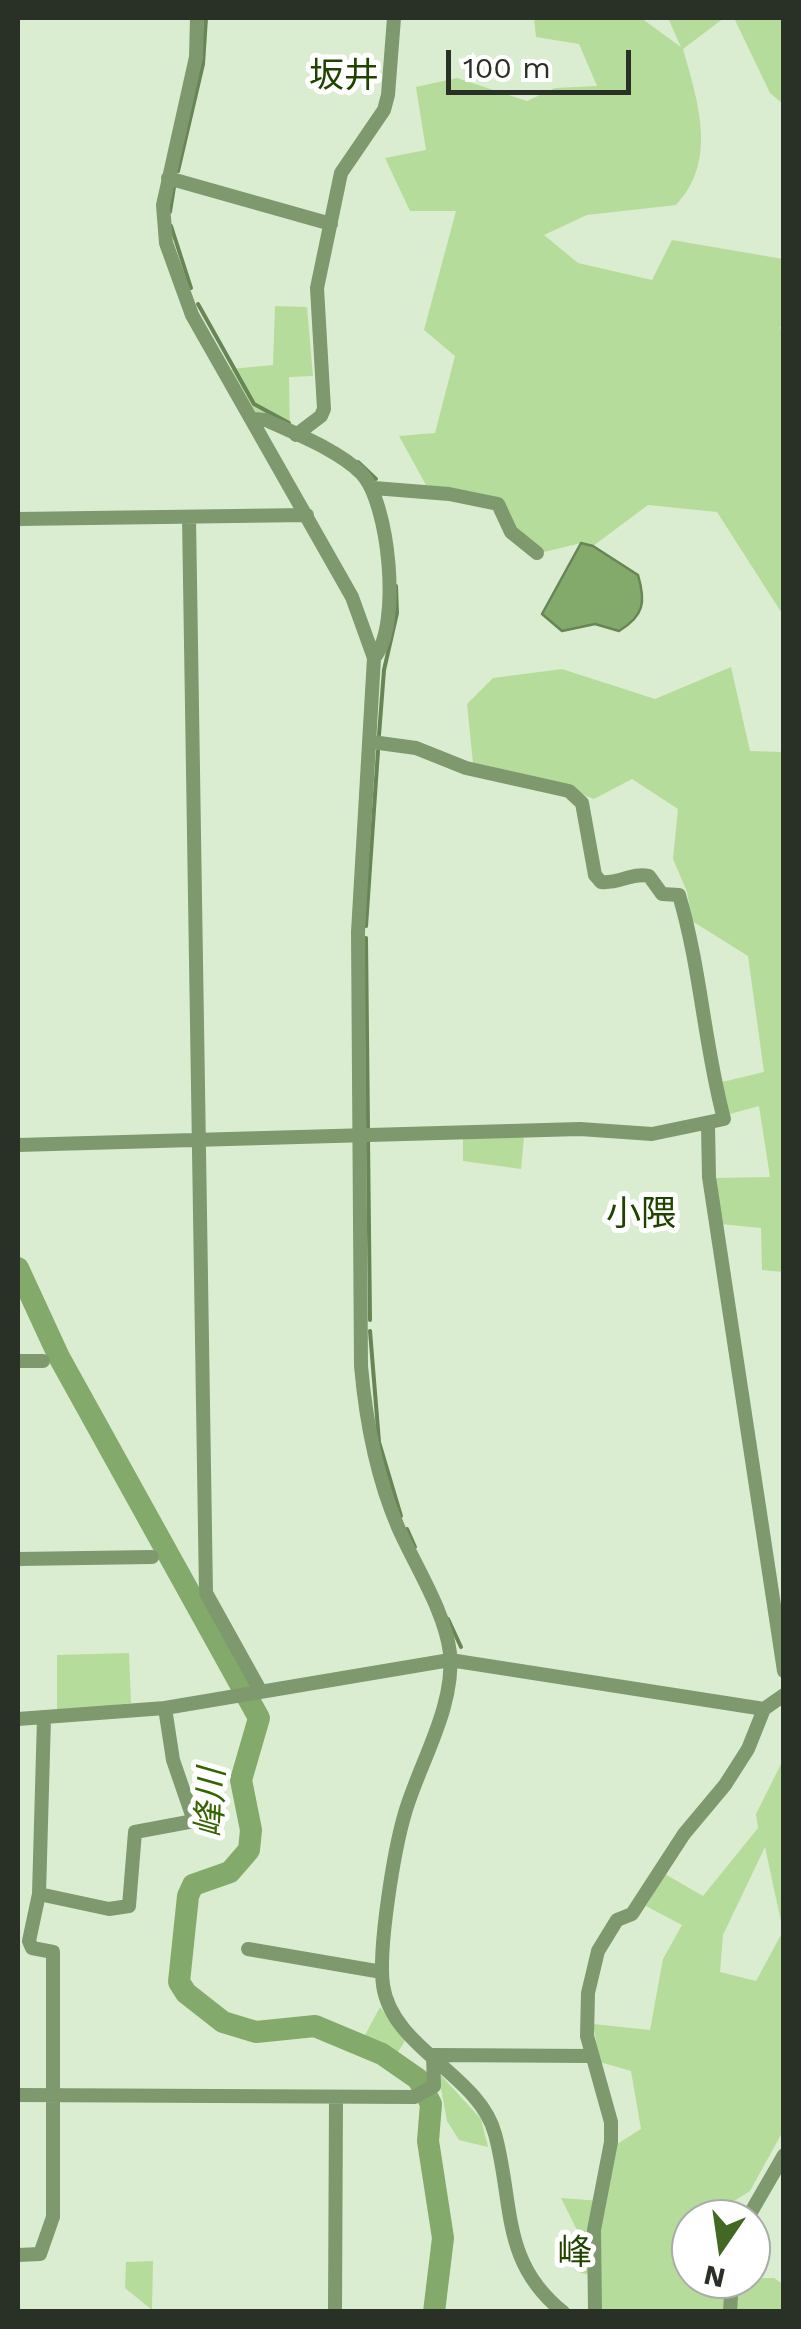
<!DOCTYPE html>
<meta charset="utf-8">
<style>
body{margin:0}
#map{position:relative;width:801px;height:2329px;overflow:hidden;background:#dbedd0;font-family:"Work Sans",sans-serif}
canvas{display:block}
.frame{position:absolute;inset:0;border:20px solid #293025;pointer-events:none}
.north{position:absolute;left:671px;top:2199px;width:100px;height:100px;box-sizing:border-box;background:#fff;border:2px solid #a9aca8;border-radius:50%;rotate:193deg;font-size:28px;font-weight:700;line-height:40px;text-align:center;color:#293025}
.north::after{content:'';display:block;margin:auto;width:35px;height:45px;background:#426823;clip-path:polygon(50% 0,100% 100%,50% 72%,0 100%)}
.scale{position:absolute;left:446px;top:50px;width:185px;height:45px;box-sizing:border-box;border:5px solid #293025;border-top:0;padding-left:12px;font-size:30px;line-height:35px;white-space:nowrap;color:#293025;-webkit-text-stroke:8px #fff;paint-order:stroke}
</style>
<div id="map">
<canvas width="801" height="2329"></canvas>
<div class="frame"></div>
<div class="north">N</div>
<div class="scale">100 m</div>
</div>
<script>
const g = document.querySelector('canvas').getContext('2d');
g.lineJoin = 'round';
function fill(path, color) { g.fillStyle = color; g.fill(path, 'evenodd'); }
function stroke(path, color, width, dash) { g.strokeStyle = color; g.lineWidth = width; g.lineCap = dash ? 'butt' : 'round'; g.setLineDash(dash || []); g.stroke(path); }
function drawText(font, color, halo, rows, align = 'center') {
  g.font = font + ' "Work Sans","Noto Sans JP",sans-serif'; g.lineWidth = 10; g.setLineDash([]); g.textBaseline = 'middle'; g.strokeStyle = halo; g.fillStyle = color; for (const [text, x, y, turn = 0] of rows) {
    g.save(); g.translate(x, y); g.rotate((+turn || 0) * Math.PI / 180); g.textAlign = isNaN(turn) ? turn : align; if (halo) g.strokeText(text, 0, 0); g.fillText(text, 0, 0); g.restore();
  }
}
const green = new Path2D(`
 M 534,18 L 641,18 L 681,47 L 668,18 L 724,18 L 683,49 C 698,102 718,161 676,205 L 587,215 L 544,235 L 578,263 L 652,280 L 672,240 L 783,259 L 783,325 L 780,327 L 784,340 L 783,615 L 717,512 L 648,505 L 593,546 L 581,543 L 532,555 L 493,499 L 426,485 L 399,436 L 435,433 L 455,356 L 424,330 L 456,211 L 410,211 L 385,158 L 426,150 L 416,87 L 457,78 L 527,101 L 555,88 L 597,86 L 579,44 L 536,37 Z
 M 734,18 L 783,18 L 783,104 L 770,93 Z
 M 275,306 L 307,307 L 313,376 L 289,377 L 290,434 L 259,422 L 231,369 L 273,365 Z
 M 731,667 L 750,751 L 783,752 L 783,1272 L 762,1270 L 761,1228 L 720,1224 L 713,1178 L 770,1177 L 759,1106 L 730,1114 L 718,1083 L 764,1072 L 748,956 L 692,921 L 687,892 L 673,859 L 678,809 L 632,779 L 594,799 L 544,780 L 473,763 L 467,704 L 493,678 L 562,669 L 655,699 Z
 M 525,1127 L 521,1169 L 463,1161 L 463,1130 Z
 M 129,1653 L 131,1703 L 57,1712 L 57,1655 Z
 M 783,1760 L 783,1931 L 765,1847 L 723,1935 L 720,1972 L 756,1981 L 783,1931 L 783,2131 L 750,2191 L 705,2219 L 691,2219 L 691,2228 L 684,2233 L 691,2243 L 691,2279 L 774,2278 L 783,2284 L 783,2311 L 598,2311 L 597,2277 L 575,2271 L 577,2230 L 561,2198 L 601,2201 L 614,2146 L 641,2129 L 631,2071 L 600,2062 L 593,2024 L 650,2030 L 663,1959 L 682,1925 L 646,1906 L 665,1874 L 703,1896 L 758,1828 L 756,1814 Z
 M 380,2007 L 405,2041 L 394,2058 L 364,2037 Z
 M 438,2072 L 481,2119 L 488,2147 L 459,2140 L 447,2121 Z
 M 153,2261 L 152,2310 L 125,2288 L 126,2262 Z`);
const water = new Path2D(`
 M 581,543 L 593,546 L 638,575 C 646,602 644,616 619,631 L 595,624 L 562,631 L 542,614 Z`);
const stream = new Path2D(`
 M 178,171 L 203,64 L 206,18
 M 170,212 L 174,187
 M 171,226 L 191,288
 M 198,304 L 254,404 L 289,423
 M 358,462 L 376,479
 M 379,735 L 384,670 L 397,613 L 396,586
 M 366,926 L 378,751
 M 366,938 L 368,1129
 M 368,1140 L 370,1320
 M 370,1331 L 379,1442 L 401,1516
 M 407,1529 L 415,1547
 M 448,1619 L 461,1647`);
const river = new Path2D(`
 M 18,1268 L 59,1357 L 259,1718 L 241,1780 L 251,1830 L 249,1850 L 230,1872 L 193,1885 L 188,1896 L 179,1982 L 186,1993 L 223,2022 L 256,2032 L 315,2026 L 382,2054 L 418,2079 L 431,2104 L 428,2141 L 443,2238 L 434,2312`);
const minor = new Path2D(`
 M 197,18 L 196,57 L 163,205 L 166,243 L 192,315 L 352,597 L 374,658 L 358,932 L 361,1366 C 366,1422 376,1476 398,1527 C 415,1566 445,1611 450,1653 C 455,1707 420,1762 405,1813 C 394,1850 378,1948 383,1985 C 392,2049 479,2074 495,2134 C 514,2203 500,2262 563,2312
 M 168,178 L 331,224
 M 253,419 L 266,420 C 296,434 338,450 361,473 C 389,501 402,626 374,658
 M 296,435 L 321,416 L 324,409 L 317,288 L 341,173 L 384,110 L 388,95 L 394,18
 M 374,488 L 449,494 L 498,504 L 511,532 L 537,553
 M 189,517 L 206,1593 L 261,1692
 M 18,519 L 307,515
 M 708,1125 L 709,1177 L 784,1671
 M 18,1145 L 580,1129 L 652,1134 L 724,1119 C 704,1045 701,969 679,895 L 662,894 L 649,876 C 632,872 619,884 601,882 L 595,875 L 582,803 L 569,791 L 466,768 L 416,748 L 372,742
 M 18,1361 L 43,1361
 M 18,1559 L 152,1557
 M 18,1719 L 165,1708 L 450,1660 L 764,1709
 M 39,1894 L 109,1909 L 129,1906 L 135,1832 L 194,1821 L 173,1760 L 165,1708
 M 248,1949 L 382,1972
 M 433,2055 L 591,2056
 M 18,2095 L 414,2097 L 434,2086 L 433,2055
 M 747,2219 L 784,2155
 M 18,2255 L 40,2254 L 53,2217 L 53,1952 L 32,1948 L 29,1941 L 39,1894 L 44,1718
 M 335,2312 L 336,2097
 M 595,2312 L 594,2230 L 611,2142 L 611,2122 L 587,2036 L 588,1993 L 598,1951 L 617,1920 L 632,1914 L 684,1834 L 725,1785 L 748,1749 L 764,1709 L 784,1695
 M 730,2312 L 732,2279`);
const neighbourhoodNames = [
 ["坂井",344,77],
 ["小隈",641,1215],
 ["峰",575,2254]
];
const waterNames = [
 ["峰川",212,1803,-88]
];
fill(green, '#b5dc9b');
fill(water, '#83aa6a');
stroke(water, '#688555', 2.5);
stroke(stream, '#688555', 4);
stroke(river, '#83aa6a', 22);
stroke(minor, '#7e996d', 14);
drawText('35px', '#214300', '#fff', neighbourhoodNames);
drawText('italic 35px', '#366401', '#fff', waterNames);
</script>
